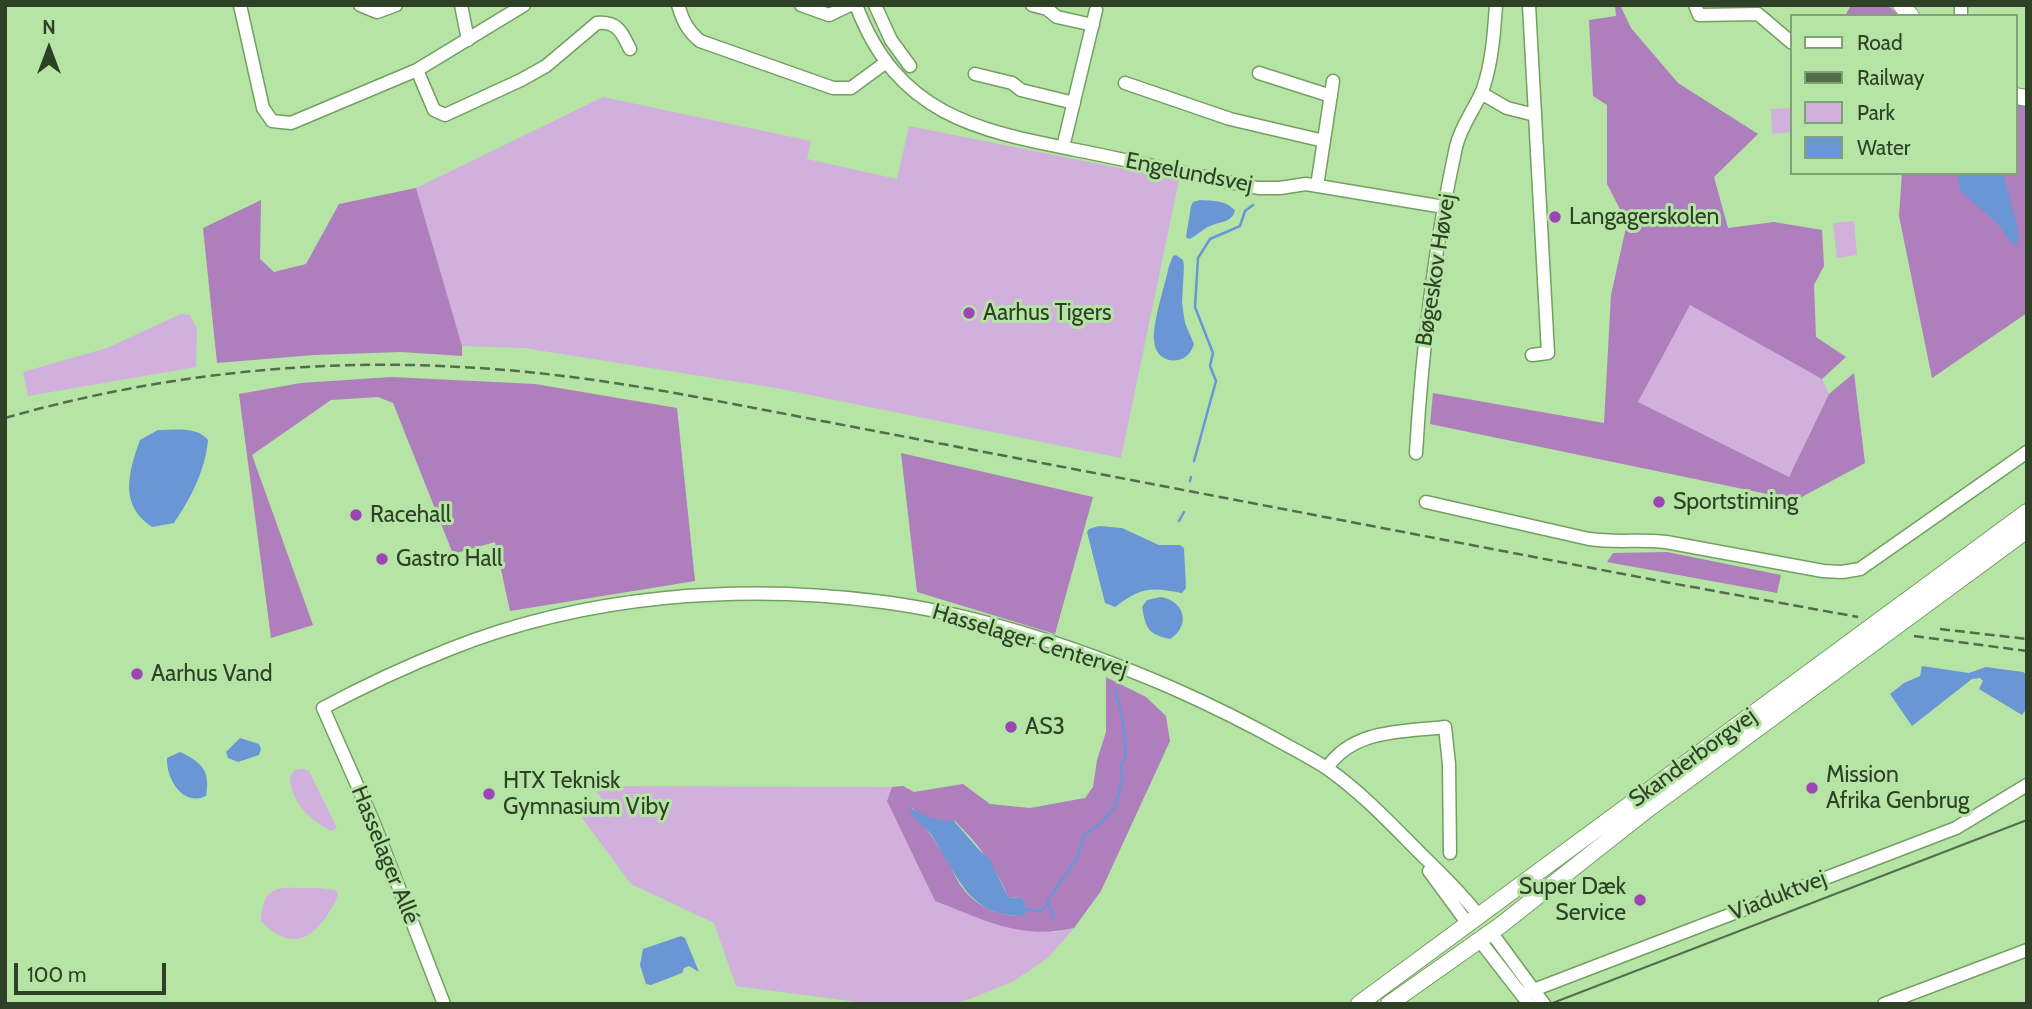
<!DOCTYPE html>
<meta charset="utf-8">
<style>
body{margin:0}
#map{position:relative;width:2032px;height:1009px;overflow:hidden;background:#b5e4a5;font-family:Cabin,sans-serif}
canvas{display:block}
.frame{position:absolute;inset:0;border:7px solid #2e4127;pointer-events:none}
.legend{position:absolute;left:1790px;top:14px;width:228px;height:161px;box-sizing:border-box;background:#b5e4a5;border:2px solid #7fa373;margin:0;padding:9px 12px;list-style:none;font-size:21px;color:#2e4127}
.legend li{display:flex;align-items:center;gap:14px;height:35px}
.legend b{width:35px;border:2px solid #7fa373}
.north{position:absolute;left:14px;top:14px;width:70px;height:70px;-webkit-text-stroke:5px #b5e4a5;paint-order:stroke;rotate:0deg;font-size:19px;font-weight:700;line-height:28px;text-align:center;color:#2e4127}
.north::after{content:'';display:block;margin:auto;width:24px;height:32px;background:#2e4127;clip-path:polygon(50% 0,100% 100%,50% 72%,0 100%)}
.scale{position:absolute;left:14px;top:963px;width:152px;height:32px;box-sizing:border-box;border:4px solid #2e4127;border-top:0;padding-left:9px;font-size:21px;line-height:24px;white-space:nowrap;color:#2e4127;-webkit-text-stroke:5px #b5e4a5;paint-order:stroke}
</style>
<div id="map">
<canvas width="2032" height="1009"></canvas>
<div class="frame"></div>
<ul class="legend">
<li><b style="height:9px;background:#fff"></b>Road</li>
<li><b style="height:9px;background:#526d49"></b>Railway</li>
<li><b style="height:19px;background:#d2b0dd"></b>Park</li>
<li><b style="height:19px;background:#6b96d5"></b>Water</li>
</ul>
<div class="north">N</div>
<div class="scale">100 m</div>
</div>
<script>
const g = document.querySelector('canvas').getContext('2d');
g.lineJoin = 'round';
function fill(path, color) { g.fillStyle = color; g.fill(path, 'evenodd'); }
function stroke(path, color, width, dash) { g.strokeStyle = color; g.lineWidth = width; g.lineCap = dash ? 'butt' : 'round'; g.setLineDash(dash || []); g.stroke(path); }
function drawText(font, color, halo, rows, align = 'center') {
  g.font = font + ' Cabin,sans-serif'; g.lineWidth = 6; g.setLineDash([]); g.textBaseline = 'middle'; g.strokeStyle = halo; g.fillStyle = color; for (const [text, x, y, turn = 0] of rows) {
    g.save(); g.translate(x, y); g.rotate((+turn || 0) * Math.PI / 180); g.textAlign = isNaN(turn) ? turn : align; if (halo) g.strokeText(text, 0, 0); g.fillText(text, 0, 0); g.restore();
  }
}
const green = new Path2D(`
 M 603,97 L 811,141 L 807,159 L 897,179 L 909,126 L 1179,180 L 1121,458 L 776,388 L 524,348 L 462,346 L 416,188 Z
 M 1792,108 L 1792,132 L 1772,134 L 1771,109 Z
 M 1854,221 L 1857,255 L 1837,258 L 1833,223 Z
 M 1690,304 L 1822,379 L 1829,394 L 1789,477 L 1638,402 Z
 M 181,314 L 190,315 L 197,329 L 196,367 L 28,396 L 23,372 L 107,348 Z
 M 304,769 L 309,771 L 337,828 L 331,831 C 310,820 290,802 290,776 L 295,770 Z
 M 593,786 L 892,787 L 887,801 L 935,901 L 1056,932 L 1074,928 L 1049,957 L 1014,981 L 970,999 L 952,1004 L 872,1004 L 736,986 L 714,923 L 631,884 L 582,818 L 604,802 Z
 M 317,888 L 335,890 L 338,894 C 336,902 332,907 328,914 C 309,944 286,948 261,921 C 263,879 284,889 317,888 Z`);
const forest = new Path2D(`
 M 1615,5 L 1620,5 L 1631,28 L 1678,83 L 1758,134 L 1714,177 L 1728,228 L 1774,222 L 1822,230 L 1824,266 L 1814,285 L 1816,337 L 1846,357 L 1822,379 L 1690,305 L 1638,402 L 1789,477 L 1829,394 L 1854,373 L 1865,463 L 1796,500 L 1430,424 L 1433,393 L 1604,423 L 1611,295 L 1627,223 L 1607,184 L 1607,105 L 1593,96 L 1589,20 L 1616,16 Z
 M 1851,5 L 1888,5 L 1899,16 L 1845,16 Z
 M 2016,104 L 2027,106 L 2027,316 L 2024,315 L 1932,378 L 1899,216 L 1902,173 L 2016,173 Z
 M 416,188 L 462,346 L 462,356 L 401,352 L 314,355 L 217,363 L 203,228 L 261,200 L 260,259 L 274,272 L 306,264 L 339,204 Z
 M 391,377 L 535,384 L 677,408 L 695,581 L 510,611 L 495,542 L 453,554 L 393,403 L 378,397 L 331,400 L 252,455 L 313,625 L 271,638 L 239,394 L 301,383 Z
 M 901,453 L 1093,497 L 1055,634 L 917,592 Z
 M 1667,552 L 1781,575 L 1777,593 L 1607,562 L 1613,553 Z
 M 1106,677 L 1146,697 L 1166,716 L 1170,741 L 1101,891 L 1074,928 C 1019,940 985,920 935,901 L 887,801 L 892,787 L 903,786 L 914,792 L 963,784 L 990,804 L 1030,808 L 1085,798 L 1093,787 L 1097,760 L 1106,732 ZM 911,807 C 923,819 939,822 955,821 C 978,844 996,867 1008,897 L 1022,898 L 1026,903 L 1025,916 C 998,917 974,906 959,883 C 953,873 949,862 943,853 C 933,837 921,823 911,807 Z`);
const water = new Path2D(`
 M 1957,173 L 2003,173 L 2018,229 L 2018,243 L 2012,244 L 1997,223 L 1960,191 Z
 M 1200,200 C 1213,201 1227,200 1235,211 C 1231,223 1221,221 1210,226 C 1202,229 1197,236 1189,239 L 1186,237 L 1191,206 L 1193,202 Z
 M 1176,255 L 1183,260 L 1184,266 L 1182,303 L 1185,323 L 1194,344 C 1188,367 1156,366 1154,341 C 1152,324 1165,285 1169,266 L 1173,256 Z
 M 158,430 C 175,430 197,426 208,440 C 205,471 191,498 174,523 L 152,527 C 119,505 128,473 140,440 Z
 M 1099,526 L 1122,528 L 1159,545 L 1180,545 L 1184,548 L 1186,588 L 1182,593 C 1149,587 1142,587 1115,607 L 1105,603 L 1087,532 L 1089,529 Z
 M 1161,597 C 1185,601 1191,626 1170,639 C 1147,634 1146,628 1142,607 L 1147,600 Z
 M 1922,666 L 1969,673 L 1986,667 L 2023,672 L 2027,675 L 2027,708 L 2022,715 L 1979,689 L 1983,681 L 1980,678 L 1972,679 L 1912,726 L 1890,694 L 1904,683 L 1920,676 Z
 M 240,738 L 259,744 L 261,749 L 259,755 L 238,762 L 228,758 L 226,752 Z
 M 180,752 C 201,762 211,770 206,796 C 183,807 166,779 167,758 Z
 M 909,807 C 924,816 936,822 954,821 L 980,851 L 989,858 L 1008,897 L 1022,898 L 1026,903 L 1025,916 C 968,917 959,877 932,836 C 925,825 912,820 909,807 Z
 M 681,936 L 685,938 L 699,972 L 689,966 L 684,968 L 682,973 L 651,985 L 646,984 L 640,965 L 643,949 Z`);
const stream = new Path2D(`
 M 1194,461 L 1216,381 L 1210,366 L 1213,353 L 1195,307 L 1198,258 L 1210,239 L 1240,226 L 1245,211 L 1253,205
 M 1190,481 L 1191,477
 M 1179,521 L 1184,512
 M 1048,904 L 1053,913 L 1052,919
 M 1024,910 L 1041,911 L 1047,904 L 1048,900 L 1077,858 L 1084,836 L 1104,820 L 1115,807 L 1122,781 L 1121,765 L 1126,756 L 1122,715 L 1115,691`);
const street = new Path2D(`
 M 240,5 L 263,108 L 272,121 L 291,123 L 417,70 L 524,5
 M 360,5 L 377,12 L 396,5
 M 461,5 L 468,40
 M 678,5 C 683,21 687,30 700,41 L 833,88 L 851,88 L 885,63
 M 801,5 L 829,15 L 850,5
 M 856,5 C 900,122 987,132 1096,154 C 1150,165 1204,177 1258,188 L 1280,188 L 1306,184 L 1444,207
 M 875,5 L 891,40 L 910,66
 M 1032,5 L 1047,9 L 1057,17 L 1093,25
 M 1529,5 L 1548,353 L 1532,355
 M 1695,5 L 1699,15 L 1758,14 L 1792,43
 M 1961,16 L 1961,5
 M 417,70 L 434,110 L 445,115 L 521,80 L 546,66 L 597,23 C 618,21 622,33 630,49
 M 1259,73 L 1331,96
 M 975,74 L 1012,83 L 1021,90 L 1074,103
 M 1125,83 L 1230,119 L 1324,141
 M 1481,93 L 1507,108 L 1535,115
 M 1063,147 L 1096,10
 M 1317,186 L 1333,81
 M 1416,453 C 1422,350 1434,248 1456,147 C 1461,125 1475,109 1483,89 C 1492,62 1494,34 1496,5
 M 1426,502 L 1589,539 C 1615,543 1640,539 1666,542 L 1823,571 L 1842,572 L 1860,569 L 2027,452
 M 1327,768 C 1353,729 1402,732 1445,727 L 1449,764 L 1450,853
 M 1429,871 L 1468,924
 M 1491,932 L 1544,1004
 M 1480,941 L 1529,1004
 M 1523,994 L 1956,828 L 2027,785
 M 444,1004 L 373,821 L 323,708 C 364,686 407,666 450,649 C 585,595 740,583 883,602 C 982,615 1079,648 1170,687 C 1211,705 1251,725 1290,747 C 1303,754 1316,761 1328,769 C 1362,793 1389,822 1418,851 C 1439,872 1461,892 1479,916
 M 1884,1004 L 2027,950`);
const secondary = new Path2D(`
 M 1901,5 L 1911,16
 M 2016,96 L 2027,98
 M 1359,1004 L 2027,512
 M 1389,1004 L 1501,925 L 1648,809 L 2027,530`);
const tram = new Path2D(`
 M 1550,1004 L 2027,820`);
const rail = new Path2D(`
 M 5,418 C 152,376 309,358 461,367 C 542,371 622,383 702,398 L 1665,582 L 1858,617
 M 1940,629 L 2027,639
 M 1914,636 L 2027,651`);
const markers = [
 [1555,217,7,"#9b46b4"],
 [969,313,7,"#9b46b4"],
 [1659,502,7,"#9b46b4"],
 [356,515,7,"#9b46b4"],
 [382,559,7,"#9b46b4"],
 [137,674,7,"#9b46b4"],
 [1011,727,7,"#9b46b4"],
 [1812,788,7,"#9b46b4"],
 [489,794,7,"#9b46b4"],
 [1640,900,7,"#9b46b4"]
];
const streetNames = [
 ["Engelundsvej",1189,173,11],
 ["Bøgeskov Høvej",1436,270,-81],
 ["Hasselager Centervej",1030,641,17],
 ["Skanderborgvej",1693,758,-36],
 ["Hasselager Allé",385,855,68],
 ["Viaduktvej",1778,896,-21]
];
const poiNames = [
 ["Langagerskolen",1569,217],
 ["Aarhus Tigers",983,313],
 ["Sportstiming",1673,502],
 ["Racehall",370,515],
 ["Gastro Hall",396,559],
 ["Aarhus Vand",151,674],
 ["AS3",1025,727],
 ["Mission",1826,775],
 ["Afrika Genbrug",1826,801],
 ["HTX Teknisk",503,781],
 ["Gymnasium Viby",503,807],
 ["Super Dæk",1626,887,"right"],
 ["Service",1626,913,"right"]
];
fill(green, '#d2b0dd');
fill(forest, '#ae7ebd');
fill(water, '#6b96d5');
stroke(stream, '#6b96d5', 2.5);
stroke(street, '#739f63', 15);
stroke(secondary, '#739f63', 18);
stroke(street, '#fff', 12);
stroke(secondary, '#fff', 16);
stroke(tram, '#526d49', 2);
stroke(rail, '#526d49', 2.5, [10, 5]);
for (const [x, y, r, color] of markers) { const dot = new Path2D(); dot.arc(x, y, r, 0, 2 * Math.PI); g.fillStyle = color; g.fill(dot); stroke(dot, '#b5e4a5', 2.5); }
drawText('23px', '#2e4127', '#b5e4a5', streetNames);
drawText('23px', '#2e4127', '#b5e4a5', poiNames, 'left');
</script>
